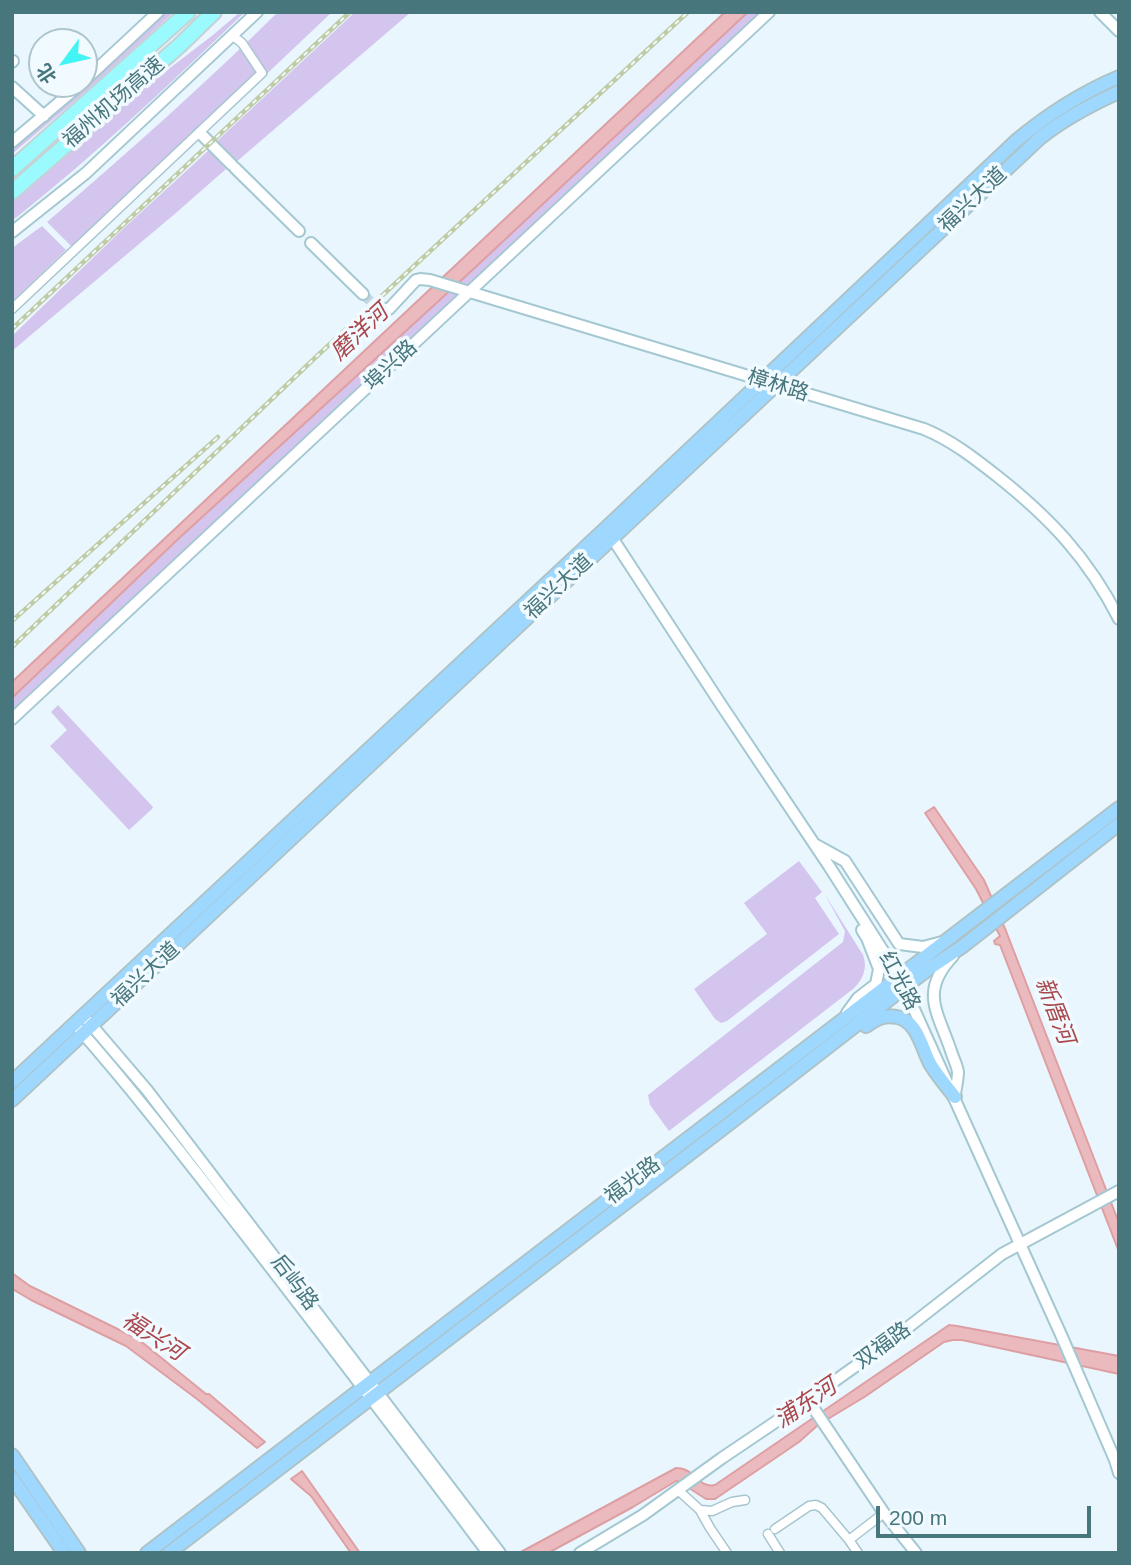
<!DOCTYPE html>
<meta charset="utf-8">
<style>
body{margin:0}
#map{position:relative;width:1131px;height:1565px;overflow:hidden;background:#e9f6fe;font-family:Arial,"Noto Sans SC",sans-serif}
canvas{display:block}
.frame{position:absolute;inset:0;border:14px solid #48767d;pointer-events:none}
.north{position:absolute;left:28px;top:28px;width:70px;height:70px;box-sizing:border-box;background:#f1faff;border:2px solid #adc5cb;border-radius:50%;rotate:237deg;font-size:19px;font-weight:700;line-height:28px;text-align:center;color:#48767d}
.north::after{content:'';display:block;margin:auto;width:24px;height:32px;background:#42f4f4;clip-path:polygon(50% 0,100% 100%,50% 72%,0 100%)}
.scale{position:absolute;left:876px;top:1506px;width:215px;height:32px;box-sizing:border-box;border:4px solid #48767d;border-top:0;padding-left:9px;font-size:21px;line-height:24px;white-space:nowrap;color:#48767d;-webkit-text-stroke:5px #f1faff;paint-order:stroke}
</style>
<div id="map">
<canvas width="1131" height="1565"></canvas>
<div class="frame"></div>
<div class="north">北</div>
<div class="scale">200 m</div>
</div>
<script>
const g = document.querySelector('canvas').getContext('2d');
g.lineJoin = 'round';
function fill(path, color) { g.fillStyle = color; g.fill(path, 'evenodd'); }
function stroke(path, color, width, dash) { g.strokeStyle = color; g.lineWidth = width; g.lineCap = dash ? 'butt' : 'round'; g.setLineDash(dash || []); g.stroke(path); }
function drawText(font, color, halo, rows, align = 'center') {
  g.font = font + ' Arial,"Noto Sans SC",sans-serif'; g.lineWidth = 7; g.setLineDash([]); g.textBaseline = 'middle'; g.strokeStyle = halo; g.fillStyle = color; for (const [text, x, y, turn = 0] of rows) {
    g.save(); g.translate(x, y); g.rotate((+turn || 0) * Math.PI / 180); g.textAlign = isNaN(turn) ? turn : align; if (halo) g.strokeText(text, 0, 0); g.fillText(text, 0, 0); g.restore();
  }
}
const green = new Path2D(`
 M 163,12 L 174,12 L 96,83 L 12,154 L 12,146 L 49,116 Z
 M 240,12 L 245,12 C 169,85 94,156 12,221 L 12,199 L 149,84 L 213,35 Z
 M 278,12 L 332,12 L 78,253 L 47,222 C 126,154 204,85 278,12 Z
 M 355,12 L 411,12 L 235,163 L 215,143 Z
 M 748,12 L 766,12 L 12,717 L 12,698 L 177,540 L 466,276 Z
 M 209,150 L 226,169 L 177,212 L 12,351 L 12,336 L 124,228 Z
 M 42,226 L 66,250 L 12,302 L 12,248 Z
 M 58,705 L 153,807 L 152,809 L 129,830 L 50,746 L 67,730 L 51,712 Z
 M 799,861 L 822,892 L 815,898 L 839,934 L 727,1021 L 721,1023 L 715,1019 L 694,989 L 767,934 L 744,903 Z
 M 824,893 L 863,955 C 868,968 863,980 853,989 L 669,1131 L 650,1105 L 648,1095 L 843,942 L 845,931 Z`);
const water = new Path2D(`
 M 725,12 L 748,12 L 466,276 L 177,540 L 12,698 L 12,682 Z
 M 934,807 L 984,880 L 1006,931 L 1119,1223 L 1119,1252 L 1000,945 L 995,944 L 994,941 L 1000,936 L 976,889 L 925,813 Z
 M 12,1273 L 30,1286 L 138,1339 L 206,1394 L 209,1394 L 265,1442 L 257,1448 L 197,1399 L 126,1346 L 31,1300 L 14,1290 L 12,1289 Z
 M 949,1325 L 957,1326 L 1119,1356 L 1119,1374 L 962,1340 L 953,1340 L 944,1342 L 866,1396 L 818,1425 L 799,1442 L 715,1499 L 706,1499 L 678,1481 L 676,1481 L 633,1507 L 548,1553 L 519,1553 L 676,1468 C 696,1468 698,1489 715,1485 Z
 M 302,1471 L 360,1553 L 351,1553 L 311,1496 L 291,1479 Z`);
const secondaryTunnel = new Path2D(`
 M 363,294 L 378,309`);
const street = new Path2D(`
 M 12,309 L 262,73 L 242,43 L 233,36
 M 678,1490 L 700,1510 L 712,1511 L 732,1502 L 745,1500
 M 700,1510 L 710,1528 L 727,1553
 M 775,1529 L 809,1506 L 816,1505 L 822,1508 L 849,1540 L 884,1513
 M 768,1534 L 780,1553
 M 849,1540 L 858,1553`);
const secondary = new Path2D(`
 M 1100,12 L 1119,31
 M 12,62 L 13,61
 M 84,81 L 158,12
 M 12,87 L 44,116
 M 200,133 L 209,142
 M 12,142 L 81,84
 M 212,145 L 232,165
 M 235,168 L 299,231
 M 12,232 L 86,173 L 257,12
 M 311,243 L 363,294
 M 378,309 L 389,309 L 416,280 L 420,279 L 430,280 L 924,429 C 951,440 974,458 997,476 C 1050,518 1088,558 1119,619
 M 609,533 L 722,706 L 829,866 L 899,976 L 1062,1337 L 1115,1460 L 1119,1473
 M 12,719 L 769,12
 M 816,845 L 845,861 L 899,944 L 923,947 L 942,942
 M 953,956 C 919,992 938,1012 951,1051 C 953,1058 957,1065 958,1072 C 958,1079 956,1087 955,1094
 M 847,1013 L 858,998 L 876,984 L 879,969 L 867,938 L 862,930
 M 88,1021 L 147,1090 L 500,1553
 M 79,1029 C 137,1095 189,1163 243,1232 C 325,1338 407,1445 488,1553
 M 808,1400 L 884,1513 L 916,1553
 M 580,1553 L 643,1515 L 722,1458 L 808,1400 L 888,1343 L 1002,1254 L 1119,1191`);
const primary = new Path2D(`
 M 866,1026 C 876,1019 884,1014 897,1017 C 918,1021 922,1049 931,1065 C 938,1076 946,1086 955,1097
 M 12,1082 L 606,528 L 1016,141 C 1047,115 1081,93 1119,77
 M 12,1100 L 1040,138 C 1065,118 1090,105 1119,92
 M 12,1455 L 79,1553
 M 12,1478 L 64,1553
 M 147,1553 L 1119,808
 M 169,1553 L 730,1123 L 927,970 L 963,946 L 1004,914 L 1119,824`);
const highway = new Path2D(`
 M 12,169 L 188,12
 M 12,192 L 179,46 L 214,12`);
const rail = new Path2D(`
 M 12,329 L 350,12
 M 12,621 L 218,437
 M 12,647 L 317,356 L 688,12`);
const streetNames = [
 ["福州机场高速",114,103,-41],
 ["福兴大道",973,200,-43],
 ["埠兴路",391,366,-43],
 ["樟林路",778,386,17],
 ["福兴大道",559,587,-43],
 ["福兴大道",146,975,-43],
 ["红光路",899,981,62],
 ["福光路",633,1181,-37],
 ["后屿路",294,1283,53],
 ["双福路",883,1346,-36]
];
const waterNames = [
 ["磨洋河",360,333,-43],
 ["新厝河",1054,1011,69],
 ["福兴河",153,1337,33],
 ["浦东河",806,1404,-34]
];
fill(green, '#d4c5ef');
fill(water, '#ebbabe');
stroke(water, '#de9fa3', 2);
stroke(secondaryTunnel, '#c1d6de', 10, [10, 5]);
stroke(street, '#a6c6ce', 11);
stroke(secondary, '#a4c8d2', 14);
stroke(primary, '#aec3c6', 16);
stroke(highway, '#c4d3d5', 18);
stroke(street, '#fff', 8);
stroke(secondary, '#fff', 10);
stroke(primary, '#9fd8ff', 12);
stroke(highway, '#9afafe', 14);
stroke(rail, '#bfcba4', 4.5);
stroke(rail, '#f1faff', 2, [5]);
drawText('21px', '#48767d', '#f1faff', streetNames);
drawText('italic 23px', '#a9474c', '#f1faff', waterNames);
</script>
